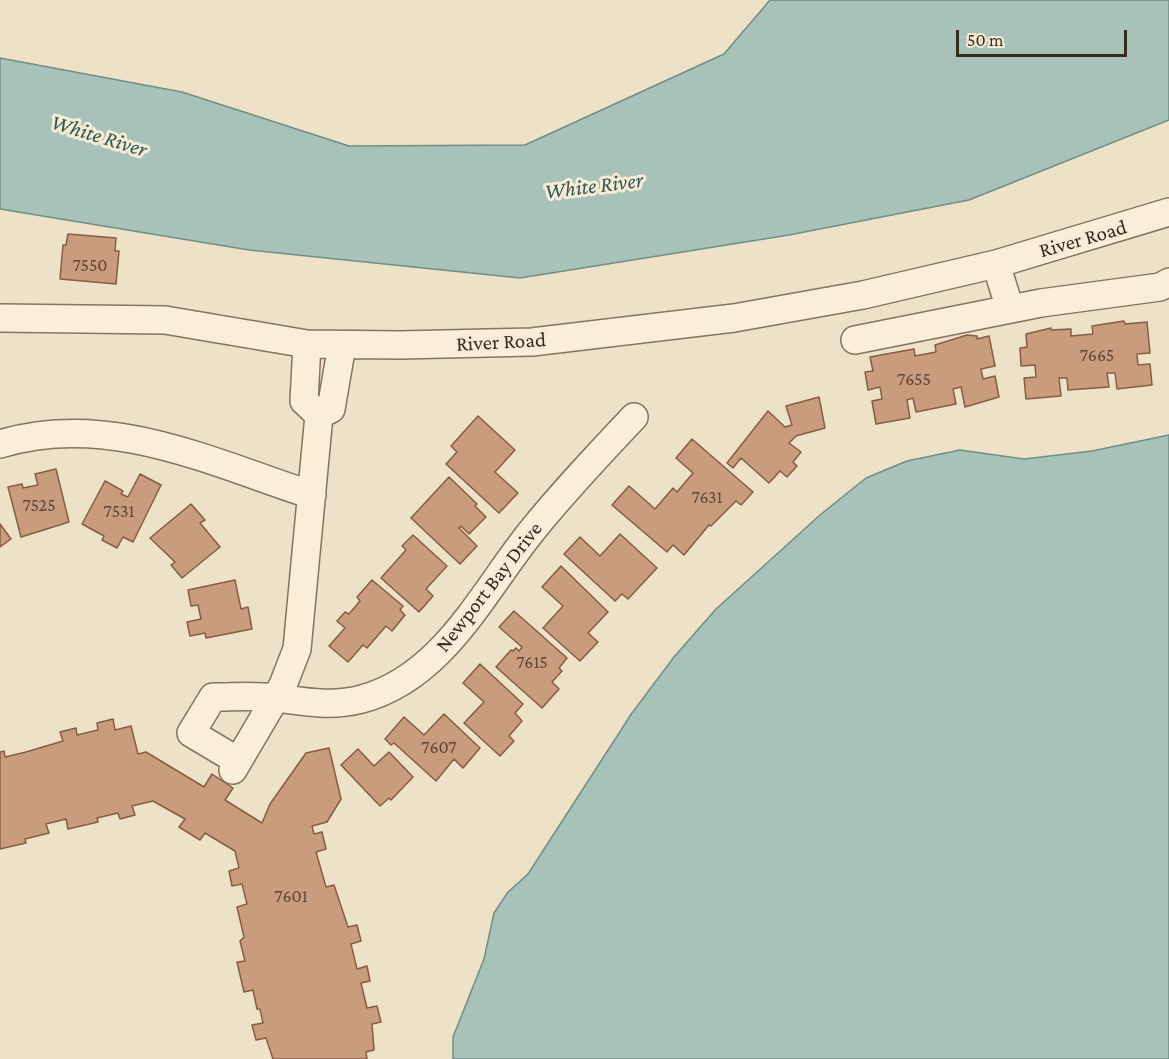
<!DOCTYPE html>
<style>
body{margin:0}
#map{position:relative;width:1169px;height:1059px;overflow:hidden;background:#ede1c7;font-family:"Crimson Pro",serif}
canvas{display:block}
.scale{position:absolute;left:956px;top:30px;width:171px;height:27px;box-sizing:border-box;border:3px solid #392b20;border-top:0;padding-left:8px;font-size:18px;line-height:21px;white-space:nowrap;color:#392b20;-webkit-text-stroke:4px #f5ebd6;paint-order:stroke}
</style>
<div id="map">
<canvas width="1169" height="1059"></canvas>
<div class="scale">50 m</div>
</div>
<script>
const g = document.querySelector('canvas').getContext('2d');
g.lineJoin = 'round';
function fill(path, color) { g.fillStyle = color; g.fill(path, 'evenodd'); }
function stroke(path, color, width, dash) { g.strokeStyle = color; g.lineWidth = width; g.lineCap = dash ? 'butt' : 'round'; g.setLineDash(dash || []); g.stroke(path); }
function drawText(font, color, halo, rows, align = 'center') {
  g.font = font + ' "Crimson Pro",serif'; g.lineWidth = 6; g.setLineDash([]); g.textBaseline = 'middle'; g.strokeStyle = halo; g.fillStyle = color; for (const [text, x, y, turn = 0] of rows) {
    g.save(); g.translate(x, y); g.rotate((+turn || 0) * Math.PI / 180); g.textAlign = isNaN(turn) ? turn : align; if (halo) g.strokeText(text, 0, 0); g.fillText(text, 0, 0); g.restore();
  }
}
const water = new Path2D(`
 M 770,0 L 1169,0 L 1169,120 L 969,200 L 789,235 L 520,278 L 249,250 L 0,209 L 0,58 L 182,92 L 349,146 L 525,145 L 724,54 Z
 M 1169,435 L 1169,1059 L 453,1059 L 453,1037 L 484,959 L 494,913 L 508,892 L 528,874 L 632,713 L 674,657 L 716,609 L 820,515 L 866,478 L 907,461 L 960,450 L 1024,459 L 1092,451 Z`);
const building = new Path2D(`
 M 68,234 L 116,238 L 115,251 L 119,251 L 116,284 L 60,279 L 63,245 L 66,245 Z
 M 1124,321 L 1125,324 L 1147,322 L 1150,353 L 1137,354 L 1138,365 L 1150,364 L 1152,385 L 1117,389 L 1115,373 L 1107,373 L 1109,387 L 1068,390 L 1067,378 L 1059,378 L 1061,396 L 1026,399 L 1024,378 L 1036,377 L 1035,365 L 1021,366 L 1020,348 L 1027,347 L 1026,334 L 1051,328 L 1051,330 L 1071,329 L 1071,336 L 1093,334 L 1092,326 Z
 M 967,335 L 977,336 L 977,339 L 989,336 L 995,366 L 981,369 L 983,379 L 995,376 L 999,397 L 965,407 L 961,387 L 953,389 L 956,404 L 916,412 L 913,398 L 907,400 L 910,418 L 876,424 L 872,401 L 882,399 L 880,387 L 868,390 L 865,372 L 873,371 L 870,357 L 914,349 L 915,356 L 936,352 L 935,345 Z
 M 819,397 L 825,428 L 796,436 L 789,443 L 801,452 L 793,462 L 797,466 L 787,477 L 780,471 L 769,483 L 741,458 L 733,468 L 727,463 L 768,411 L 785,427 L 792,425 L 786,406 Z
 M 478,416 L 515,450 L 495,472 L 518,493 L 499,513 L 446,464 L 457,452 L 451,446 Z
 M 692,439 L 753,492 L 741,505 L 736,501 L 711,526 L 709,525 L 684,555 L 673,545 L 667,552 L 612,505 L 629,486 L 655,509 L 673,488 L 677,492 L 693,473 L 676,458 Z
 M 56,469 L 69,522 L 21,537 L 8,487 L 22,484 L 23,488 L 38,485 L 35,474 Z
 M 140,474 L 161,485 L 133,542 L 123,537 L 117,548 L 102,540 L 104,536 L 82,524 L 105,481 L 123,491 L 121,494 L 128,497 Z
 M 449,477 L 477,504 L 475,506 L 486,517 L 469,534 L 461,526 L 459,528 L 477,546 L 460,564 L 411,518 Z
 M 191,504 L 205,520 L 200,523 L 220,547 L 182,578 L 171,565 L 175,562 L 150,538 Z
 M 0,524 L 11,539 L 0,547 Z
 M 620,534 L 657,568 L 628,599 L 622,594 L 615,601 L 564,554 L 580,537 L 600,556 Z
 M 413,535 L 447,566 L 426,589 L 433,596 L 419,612 L 381,578 L 406,550 L 402,546 Z
 M 561,566 L 608,612 L 588,633 L 598,642 L 580,661 L 543,628 L 563,606 L 542,587 Z
 M 235,580 L 241,609 L 248,607 L 252,629 L 206,638 L 205,633 L 190,636 L 187,622 L 201,619 L 198,605 L 191,606 L 188,590 Z
 M 372,580 L 403,606 L 400,610 L 405,615 L 392,631 L 386,626 L 367,648 L 363,645 L 348,662 L 329,646 L 345,628 L 337,621 L 345,612 L 349,614 L 360,601 L 357,597 Z
 M 514,611 L 567,658 L 559,668 L 562,671 L 552,682 L 559,689 L 542,708 L 496,667 L 511,650 L 513,651 L 516,648 L 519,651 L 522,647 L 499,627 Z
 M 480,664 L 523,704 L 515,713 L 522,721 L 509,736 L 514,741 L 500,756 L 464,723 L 484,702 L 463,683 Z
 M 444,714 L 480,748 L 463,768 L 454,759 L 436,781 L 394,743 L 391,745 L 385,739 L 404,717 L 424,735 Z
 M 113,719 L 115,730 L 131,726 L 138,754 L 146,752 L 204,787 L 212,774 L 233,788 L 225,800 L 262,823 L 270,804 L 306,753 L 329,748 L 341,799 L 327,822 L 312,826 L 314,834 L 322,832 L 326,849 L 316,852 L 326,887 L 334,885 L 348,927 L 357,925 L 361,941 L 351,944 L 357,969 L 367,966 L 370,981 L 361,983 L 367,1008 L 377,1006 L 381,1022 L 372,1024 L 374,1050 L 366,1052 L 367,1059 L 273,1059 L 266,1038 L 256,1040 L 252,1025 L 263,1023 L 260,1009 L 257,1009 L 253,990 L 244,992 L 237,962 L 245,961 L 240,941 L 244,937 L 237,907 L 247,904 L 242,884 L 232,886 L 229,871 L 239,868 L 235,851 L 205,833 L 200,840 L 179,827 L 185,819 L 153,801 L 132,806 L 135,815 L 120,819 L 118,813 L 97,818 L 98,822 L 68,829 L 66,819 L 46,824 L 49,833 L 25,839 L 26,843 L 0,849 L 0,752 L 4,751 L 5,757 L 26,752 L 63,741 L 60,732 L 76,728 L 77,735 L 98,730 L 97,723 Z
 M 358,749 L 374,766 L 389,752 L 413,777 L 391,800 L 389,798 L 380,806 L 341,765 Z`);
const minor = new Path2D(`
 M 996,264 L 1010,309
 M 0,318 L 165,320 L 307,344 L 400,345 L 532,342 L 734,318 L 863,295 L 996,264 L 1169,212
 M 855,340 L 1041,303 L 1160,287 L 1169,282
 M 307,344 L 304,401 L 319,415
 M 319,415 L 331,409 L 342,345
 M 0,444 C 108,411 210,462 312,495
 M 238,761 L 191,733 L 213,697 C 234,697 256,695 277,698 C 307,702 332,707 362,699 C 443,677 482,593 531,532 C 563,492 599,454 634,417
 M 233,770 L 283,685 L 297,649 L 319,415`);
const numberNames = [
 ["7550",90,265],
 ["7665",1097,355],
 ["7655",914,379],
 ["7631",707,497],
 ["7525",39,505],
 ["7531",119,511],
 ["7615",532,662],
 ["7607",439,747],
 ["7601",291,896]
];
const streetNames = [
 ["River Road",1083,239,-16],
 ["River Road",501,342,-3],
 ["Newport Bay Drive",489,587,-52]
];
const waterNames = [
 ["White River",99,136,17],
 ["White River",594,186,-7]
];
fill(water, '#a8c1b9');
stroke(water, '#6f8f86', 1.5);
fill(building, '#ca9c7e');
stroke(building, '#865d43', 1.5);
stroke(minor, '#88735d', 30);
stroke(minor, '#f8eeda', 27);
drawText('18px', '#5d4738', null, numberNames);
drawText('21px', '#392b20', '#f5ebd6', streetNames);
drawText('italic 22px', '#305855', '#f5ebd6', waterNames);
</script>
